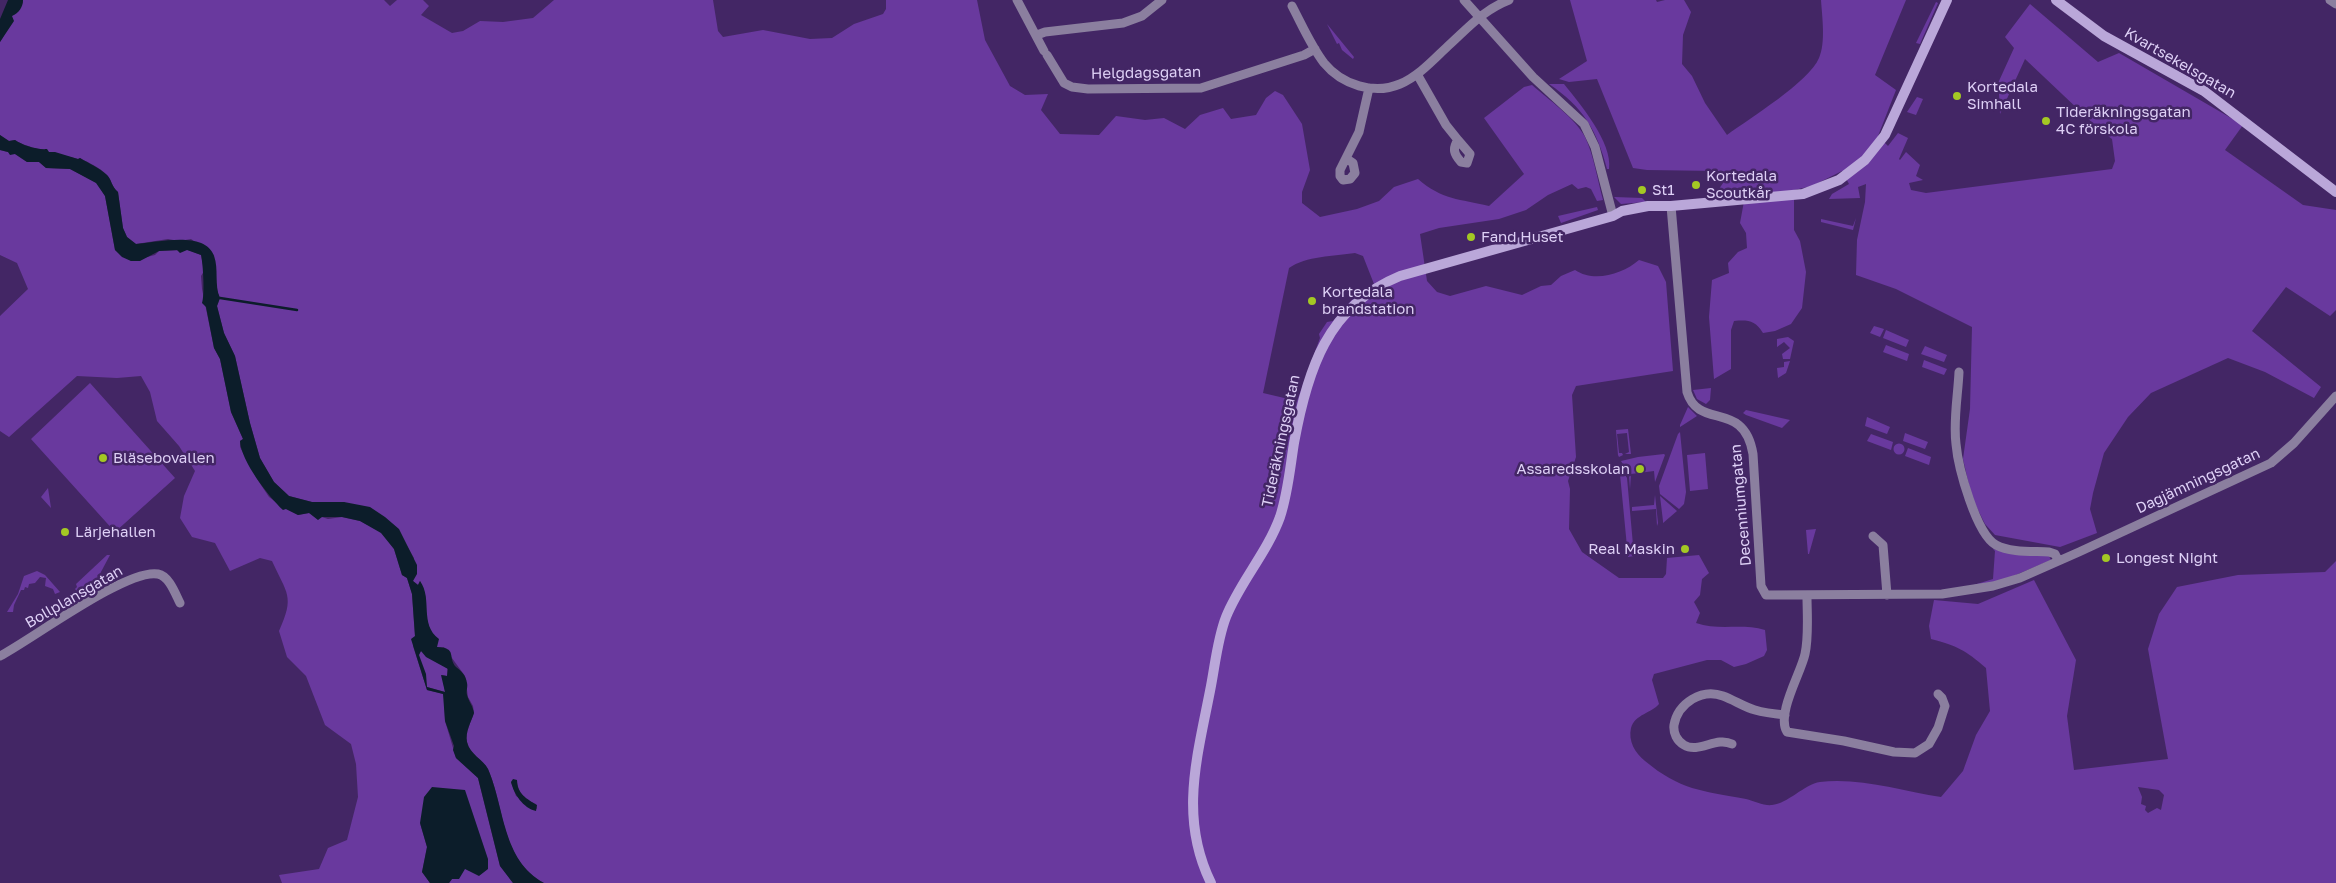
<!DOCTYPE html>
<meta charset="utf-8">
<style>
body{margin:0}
canvas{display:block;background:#432665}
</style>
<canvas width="2336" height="883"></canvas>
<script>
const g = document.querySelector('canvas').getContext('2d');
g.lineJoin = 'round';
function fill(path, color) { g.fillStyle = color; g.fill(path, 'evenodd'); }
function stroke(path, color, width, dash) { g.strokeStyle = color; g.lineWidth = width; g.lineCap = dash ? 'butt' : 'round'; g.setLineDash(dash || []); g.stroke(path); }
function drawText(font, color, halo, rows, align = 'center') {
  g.font = font + ' "Golos Text",sans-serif'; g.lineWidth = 5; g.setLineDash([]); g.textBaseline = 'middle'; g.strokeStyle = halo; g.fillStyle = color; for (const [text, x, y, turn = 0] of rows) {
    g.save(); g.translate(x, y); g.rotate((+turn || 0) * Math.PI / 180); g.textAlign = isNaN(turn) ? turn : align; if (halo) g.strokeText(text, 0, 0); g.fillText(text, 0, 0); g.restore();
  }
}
const green = new Path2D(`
 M 23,0 L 384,0 L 390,6 L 397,0 L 423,0 L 429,6 L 421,15 L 452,33 L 463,31 L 480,21 L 503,22 L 533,18 L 554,0 L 713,0 L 718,31 L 723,37 L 763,30 L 810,39 L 832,38 L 854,24 L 883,14 L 886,9 L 886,0 L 977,0 L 985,40 L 1010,86 L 1025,95 L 1048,94 L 1041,110 L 1060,134 L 1099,135 L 1116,116 L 1145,120 L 1164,118 L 1185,129 L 1200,115 L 1223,108 L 1231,119 L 1256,115 L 1266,98 L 1275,91 L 1283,95 L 1302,124 L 1310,170 L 1302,192 L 1302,203 L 1320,217 L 1357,209 L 1379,201 L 1394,187 L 1418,179 C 1442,200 1460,199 1489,206 L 1524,174 L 1484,118 L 1524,87 L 1532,85 C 1548,99 1576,119 1585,137 C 1594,156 1597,178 1603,200 L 1597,201 L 1591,189 L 1586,187 L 1578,189 L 1572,184 L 1548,195 L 1526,210 L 1499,219 L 1439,228 L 1420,234 L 1427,281 L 1437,292 L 1450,296 L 1486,286 L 1522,295 L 1541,286 L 1551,285 L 1561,276 L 1575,270 C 1594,283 1623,274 1639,260 L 1658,266 L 1666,282 L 1673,371 L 1576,386 L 1572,395 L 1576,457 L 1568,481 L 1570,489 L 1569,529 L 1582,552 L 1619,578 L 1663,578 L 1666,574 L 1667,558 L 1699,555 L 1709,573 L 1702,579 L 1700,595 L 1694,602 L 1700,613 L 1696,623 C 1718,631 1742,623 1765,630 L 1767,650 L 1764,656 L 1746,664 L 1734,667 L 1721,660 L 1707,660 L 1654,674 L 1652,680 L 1659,704 C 1652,713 1635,714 1631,728 C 1628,741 1635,753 1645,761 C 1680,790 1702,791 1746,799 C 1754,801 1764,806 1772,805 C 1787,804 1805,784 1820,782 C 1858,777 1903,791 1941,797 L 1963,771 L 1976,735 L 1990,711 L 1986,668 C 1965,650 1958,646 1931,639 L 1929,626 L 1934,600 L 1978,604 L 2034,580 L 2076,660 L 2067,716 L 2074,770 L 2168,759 L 2148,649 L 2159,614 L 2177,587 L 2238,575 L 2325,572 L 2336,561 L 2336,883 L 544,883 C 501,860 505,808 488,769 C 483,759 470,755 467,742 C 465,732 471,722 474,713 L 473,706 L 468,697 L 465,676 L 444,647 L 436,648 L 426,617 L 426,598 L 420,581 L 418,585 L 413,581 L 414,558 L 407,546 L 344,502 L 312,502 L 289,496 L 274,482 L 260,458 L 250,423 L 235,356 L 224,333 L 217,306 L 220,298 L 217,291 L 214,255 L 191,239 L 179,241 L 168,239 L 136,244 L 127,237 L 123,228 L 118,192 C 111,186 112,180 107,175 C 99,167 91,164 80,158 L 78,159 C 64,155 26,148 15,140 L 9,141 L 0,135 L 0,42 C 6,34 7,25 12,16 C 16,10 23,8 23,0 ZM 1355,253 L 1363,256 L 1374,284 L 1358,293 L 1333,321 L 1327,322 L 1319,334 L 1320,338 L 1297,401 L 1263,393 L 1289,268 C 1306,256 1334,256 1355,253 ZM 517,780 C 517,791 525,801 536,804 L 537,809 L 516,796 L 511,782 ZM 2138,787 L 2159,790 L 2164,795 L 2161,810 L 2157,808 L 2148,813 L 2145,810 L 2146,806 L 2141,804 L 2142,797 Z
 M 1570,0 L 1656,0 L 1657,2 L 1665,0 L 1684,0 L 1691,12 L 1683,35 L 1682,64 L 1692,76 L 1705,103 L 1727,135 C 1750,118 1809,82 1819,58 C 1826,43 1822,16 1821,0 L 1906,0 L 1875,75 L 1896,90 L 1878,136 L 1888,146 L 1898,133 L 1908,138 L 1899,159 L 1900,160 L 1906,152 L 1920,165 L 1916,176 L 1923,180 L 1909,183 L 1911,190 L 1926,193 L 2112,169 L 2115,161 L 2112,139 L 2099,129 L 2025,59 L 2000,114 L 1999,93 L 1994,92 L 2014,48 L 2005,37 L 2030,4 L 2098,62 L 2119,53 L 2243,125 L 2225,150 L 2303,205 L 2336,210 L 2336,310 L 2330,316 L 2286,287 L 2252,331 L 2321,387 L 2314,398 L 2265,372 L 2228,358 L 2151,393 L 2128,417 L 2104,453 L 2093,493 L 2090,509 L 2097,533 L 2060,547 L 1995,535 L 1985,524 L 1972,498 L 1963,459 L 1970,409 L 1972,327 L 1896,289 L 1856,275 L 1857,240 L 1865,202 L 1866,184 L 1858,187 L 1860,198 L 1829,199 L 1832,194 L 1849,184 L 1842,171 L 1812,186 L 1794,190 L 1794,230 L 1800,241 L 1806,272 L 1802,308 L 1791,324 L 1775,331 L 1763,333 C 1755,320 1748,320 1734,321 L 1731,330 L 1731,369 L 1714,379 L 1709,317 L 1712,280 L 1729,273 L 1728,263 L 1738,252 L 1747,248 L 1746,233 L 1740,223 L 1745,196 L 1727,195 L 1719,189 L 1723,183 L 1718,171 L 1647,170 L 1633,168 L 1597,79 L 1569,82 L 1559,79 L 1587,61 Z
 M 1936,2 L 1938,3 L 1920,44 L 1916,43 Z
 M 1327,24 L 1354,57 L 1353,59 L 1342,50 L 1339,43 L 1337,44 Z
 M 1549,84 L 1564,84 C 1580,104 1613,143 1609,169 L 1607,169 C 1597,130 1583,107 1549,84 Z
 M 1917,97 L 1923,99 L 1916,115 L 1907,112 Z
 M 0,150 L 15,154 L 27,162 L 39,162 L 46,168 L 70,169 L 97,183 L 105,196 L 115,250 L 131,261 L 155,255 L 159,251 L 188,250 L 201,255 L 204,271 L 201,276 L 202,289 L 214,348 L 220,359 L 231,412 L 243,439 L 240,441 L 240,447 L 257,479 L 269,497 L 286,509 L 298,515 L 309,513 L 328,519 L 342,517 L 360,521 L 381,532 L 394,549 L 402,575 L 407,578 L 412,594 L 415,637 L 413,646 L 427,690 L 444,694 L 445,721 L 456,758 L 478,778 L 500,866 L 513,883 L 449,883 L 452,879 L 420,823 L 427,847 L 422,872 L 430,883 L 282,883 L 279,875 L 319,869 L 328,848 L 347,840 L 358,797 L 356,764 L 351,744 L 325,725 L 306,676 L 287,657 L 279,631 C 295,596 287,594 272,561 L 260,558 L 230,571 L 215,543 L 192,537 L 180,518 L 184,496 L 195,471 L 179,446 L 157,421 L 150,392 L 141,376 L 117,378 L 77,376 L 9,437 L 0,431 L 0,316 L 28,289 L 17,263 L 0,255 Z
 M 1614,197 L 1642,198 L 1646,202 L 1621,204 Z
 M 1597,207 L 1598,210 L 1561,223 L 1558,216 Z
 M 1856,218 L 1853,230 L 1821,222 L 1821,219 L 1853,226 Z
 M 1874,326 L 1884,329 L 1880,337 L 1870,333 Z
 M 1886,330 L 1909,340 L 1906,347 L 1883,338 Z
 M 1788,337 L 1794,341 L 1790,359 L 1783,359 L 1782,354 L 1790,348 L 1784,342 L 1777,347 L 1777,339 Z
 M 1886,345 L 1909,354 L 1907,361 L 1883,352 Z
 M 1925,346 L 1947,355 L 1944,362 L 1921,354 Z
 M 1924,360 L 1947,369 L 1944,375 L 1922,367 Z
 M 1790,361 L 1786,373 L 1778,378 L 1777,368 L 1784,367 L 1784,362 Z
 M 90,383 L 175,478 L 115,532 L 31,439 Z
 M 1711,388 L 1710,400 L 1706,404 L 1697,399 L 1693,390 Z
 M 1688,407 L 1697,416 L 1680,427 L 1680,425 Z
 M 1746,410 L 1790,420 L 1782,428 L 1746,415 L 1743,413 Z
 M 1867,417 L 1890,427 L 1887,434 L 1865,426 Z
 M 1628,429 L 1631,454 L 1625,454 L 1629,452 L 1627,433 L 1617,434 L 1619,453 L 1622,453 L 1623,455 L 1619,457 L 1618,455 L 1616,430 Z
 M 1680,432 L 1686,492 L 1684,504 L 1679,509 L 1660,494 L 1659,486 L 1678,434 Z
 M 1905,433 L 1928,442 L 1925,449 L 1903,441 Z
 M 1871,434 L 1893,442 L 1891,450 L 1867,441 Z
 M1893.5 449a5.5 5.5 0 1 1 11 0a5.5 5.5 0 1 1-11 0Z
 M 1908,448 L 1931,457 L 1929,465 L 1905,456 Z
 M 1705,453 L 1708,489 L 1690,491 L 1687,455 Z
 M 1664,454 L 1665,455 L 1655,482 L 1654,471 L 1631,474 L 1630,489 L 1629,475 L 1621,461 L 1638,457 Z
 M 1619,464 L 1627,478 L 1634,556 L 1628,557 Z
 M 48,488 L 51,508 L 41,497 Z
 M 1655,495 L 1658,523 L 1657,526 L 1656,509 L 1632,511 L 1632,507 L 1654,505 Z
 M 1660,496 L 1677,511 L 1663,523 L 1663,521 Z
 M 1816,529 L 1809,554 L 1808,554 L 1806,530 Z
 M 1993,549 L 2013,554 L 2049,556 L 2051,560 L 1999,582 L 1964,588 L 1993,579 L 1995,551 Z
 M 107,555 L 110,555 L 94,585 L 82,597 L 75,589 L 77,587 L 76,584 Z
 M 37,571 L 45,575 L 60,592 L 55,594 L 53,589 L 45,586 L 46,578 L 40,577 L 35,583 L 29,584 L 28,588 L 25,587 L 24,590 L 21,590 L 14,605 L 13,612 L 7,612 L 18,594 L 24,576 Z
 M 421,651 L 447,668 L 447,676 L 442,675 L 445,692 L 427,687 L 418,655 Z`);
const water = new Path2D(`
 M 8,0 L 23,0 C 23,7 19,13 12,16 L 14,21 L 0,42 L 0,19 Z
 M 0,135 L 9,141 L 15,140 C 22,145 37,150 47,149 L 49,152 L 55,152 L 78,159 L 80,158 C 90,164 98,167 107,175 C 112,180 111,186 118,192 L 123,228 L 127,237 L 136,244 C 156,243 205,230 214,256 C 219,269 214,285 220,298 L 217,306 L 224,333 L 235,356 L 250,423 L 260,458 L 274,482 L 289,496 L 312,502 L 344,502 L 370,507 L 385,517 L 399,529 L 417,565 L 417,574 L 413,581 L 418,585 L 420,581 C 433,599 419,624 439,639 L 437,647 C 458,648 447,657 456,667 C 461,671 466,675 467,683 C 468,687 466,690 467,695 C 469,702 473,706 474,713 C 471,722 465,732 467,742 C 470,755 483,759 488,769 C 505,808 502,860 544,883 L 513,883 L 500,866 L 478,778 L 456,758 L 453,750 L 454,746 L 445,721 L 443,694 L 427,690 L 411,639 L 415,636 L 412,594 L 407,578 L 402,575 L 394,549 L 381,533 L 360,521 L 342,517 L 322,517 L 318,520 L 309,513 L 298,515 L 286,509 L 283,510 C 268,496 241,461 240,441 L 243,439 L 231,412 L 220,359 L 214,348 L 206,307 L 202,303 C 205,295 203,263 201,255 L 187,250 L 180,253 L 177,250 L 159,251 L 140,261 L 131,261 L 122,257 L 115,250 L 105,196 L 96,183 L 70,169 L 46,168 L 39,162 L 27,162 L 15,154 L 10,155 L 8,152 L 0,150 ZM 421,651 L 426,657 L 448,669 L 447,676 L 441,675 L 445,692 L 427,687 L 426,674 L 419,655 Z
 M 513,779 L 517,780 C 517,794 527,799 537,805 L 536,811 C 523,808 514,794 511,782 Z
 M 432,787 L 465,790 L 488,859 L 488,869 L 479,876 L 465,869 L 459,879 L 452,879 L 449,883 L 430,883 L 422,872 L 427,847 L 420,823 L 424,797 Z`);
const stream = new Path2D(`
 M 220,298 L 297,310`);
const street = new Path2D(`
 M 1017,0 L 1044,51
 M 1464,0 L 1533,77 L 1584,124 L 1595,147 L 1613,216
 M 2330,0 L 2336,4
 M 1292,6 C 1302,25 1311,46 1324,63 C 1342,85 1374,95 1400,84 C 1419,76 1434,59 1448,46 C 1468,28 1483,10 1509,0
 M 1037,35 L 1045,32 L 1123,23 L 1142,16 L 1162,0
 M 1047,55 L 1064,83 L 1072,87 L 1088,89 L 1201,88 L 1304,55 L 1315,49
 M 1417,74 L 1446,125 L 1458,140 C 1452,149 1454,154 1461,162 L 1467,163 L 1470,154 L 1458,140
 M 1347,159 L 1353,163 L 1355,173 L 1350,179 L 1343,180 L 1340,176 L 1340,170 L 1359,132 L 1369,88
 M 1671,206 L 1687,392 C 1699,431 1744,399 1753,454 L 1761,586 L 1766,595 L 1942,594 L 1993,586 L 2020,578 L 2079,552 L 2271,463 L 2294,443 L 2336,396
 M 1959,372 C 1958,395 1953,421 1956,444 C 1958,467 1976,534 1996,545 C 2011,553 2033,551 2049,552 L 2055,554 L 2058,560
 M 1873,536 L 1883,545 L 1887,595
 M 1807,596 C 1807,614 1809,636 1805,654 C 1801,673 1776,714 1787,732 L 1844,741 L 1894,752 L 1915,753 L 1929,744 L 1938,728 L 1945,706 L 1942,698 L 1938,694
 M 0,656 C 31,640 127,568 158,574 C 169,576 175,593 180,603
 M 1732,744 C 1716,736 1699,754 1684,745 C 1677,741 1673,733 1674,725 C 1678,703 1702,688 1723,696 C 1734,700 1744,707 1755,710 C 1765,713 1775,714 1785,715`);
const secondary = new Path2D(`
 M 2056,0 L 2104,36 L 2204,91 L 2336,192
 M 1211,883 C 1179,818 1197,758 1210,691 C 1215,667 1217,640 1226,617 C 1240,582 1267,553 1280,517 C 1288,493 1290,468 1294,443 C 1307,371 1327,306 1400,276 L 1613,216 L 1622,211 L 1648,206 L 1671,206 L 1803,194 L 1839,180 L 1865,160 L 1885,135 L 1947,0`);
const markers = [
 [1957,96,5,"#a4c824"],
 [2046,121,5,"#a4c824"],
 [1696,185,5,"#a4c824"],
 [1642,190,5,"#a4c824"],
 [1471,237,5,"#a4c824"],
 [1312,301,5,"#a4c824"],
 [103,458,5,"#a4c824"],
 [1640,469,5,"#a4c824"],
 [65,532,5,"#a4c824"],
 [1685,549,5,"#a4c824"],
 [2106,558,5,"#a4c824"]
];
const streetNames = [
 ["Kvartsekelsgatan",2180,63,30],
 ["Helgdagsgatan",1146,73,-1],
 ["Tideräkningsgatan",1281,441,-78],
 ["Dagjämningsgatan",2198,481,-25],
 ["Decenniumgatan",1741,505,-95],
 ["Bollplansgatan",74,597,-30]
];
const poiNames = [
 ["Kortedala",1967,87],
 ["Simhall",1967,104],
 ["Tideräkningsgatan",2056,112],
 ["4C förskola",2056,129],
 ["Kortedala",1706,176],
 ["Scoutkår",1706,193],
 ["St1",1652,190],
 ["Fand Huset",1481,237],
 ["Kortedala",1322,292],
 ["brandstation",1322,309],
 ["Bläsebovallen",113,458],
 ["Assaredsskolan",1630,469,"right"],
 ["Lärjehallen",75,532],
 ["Real Maskin",1675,549,"right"],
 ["Longest Night",2116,558]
];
fill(green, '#69399e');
fill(water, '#0c1d2a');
stroke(stream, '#0c1d2a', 2.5);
stroke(street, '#8b7f9f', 9);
stroke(secondary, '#baa7d9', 10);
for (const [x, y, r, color] of markers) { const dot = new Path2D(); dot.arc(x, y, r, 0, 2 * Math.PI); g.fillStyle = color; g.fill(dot); stroke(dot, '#432665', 2); }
drawText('15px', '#ded0f6', '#432665', streetNames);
drawText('15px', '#ded0f6', '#432665', poiNames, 'left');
</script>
